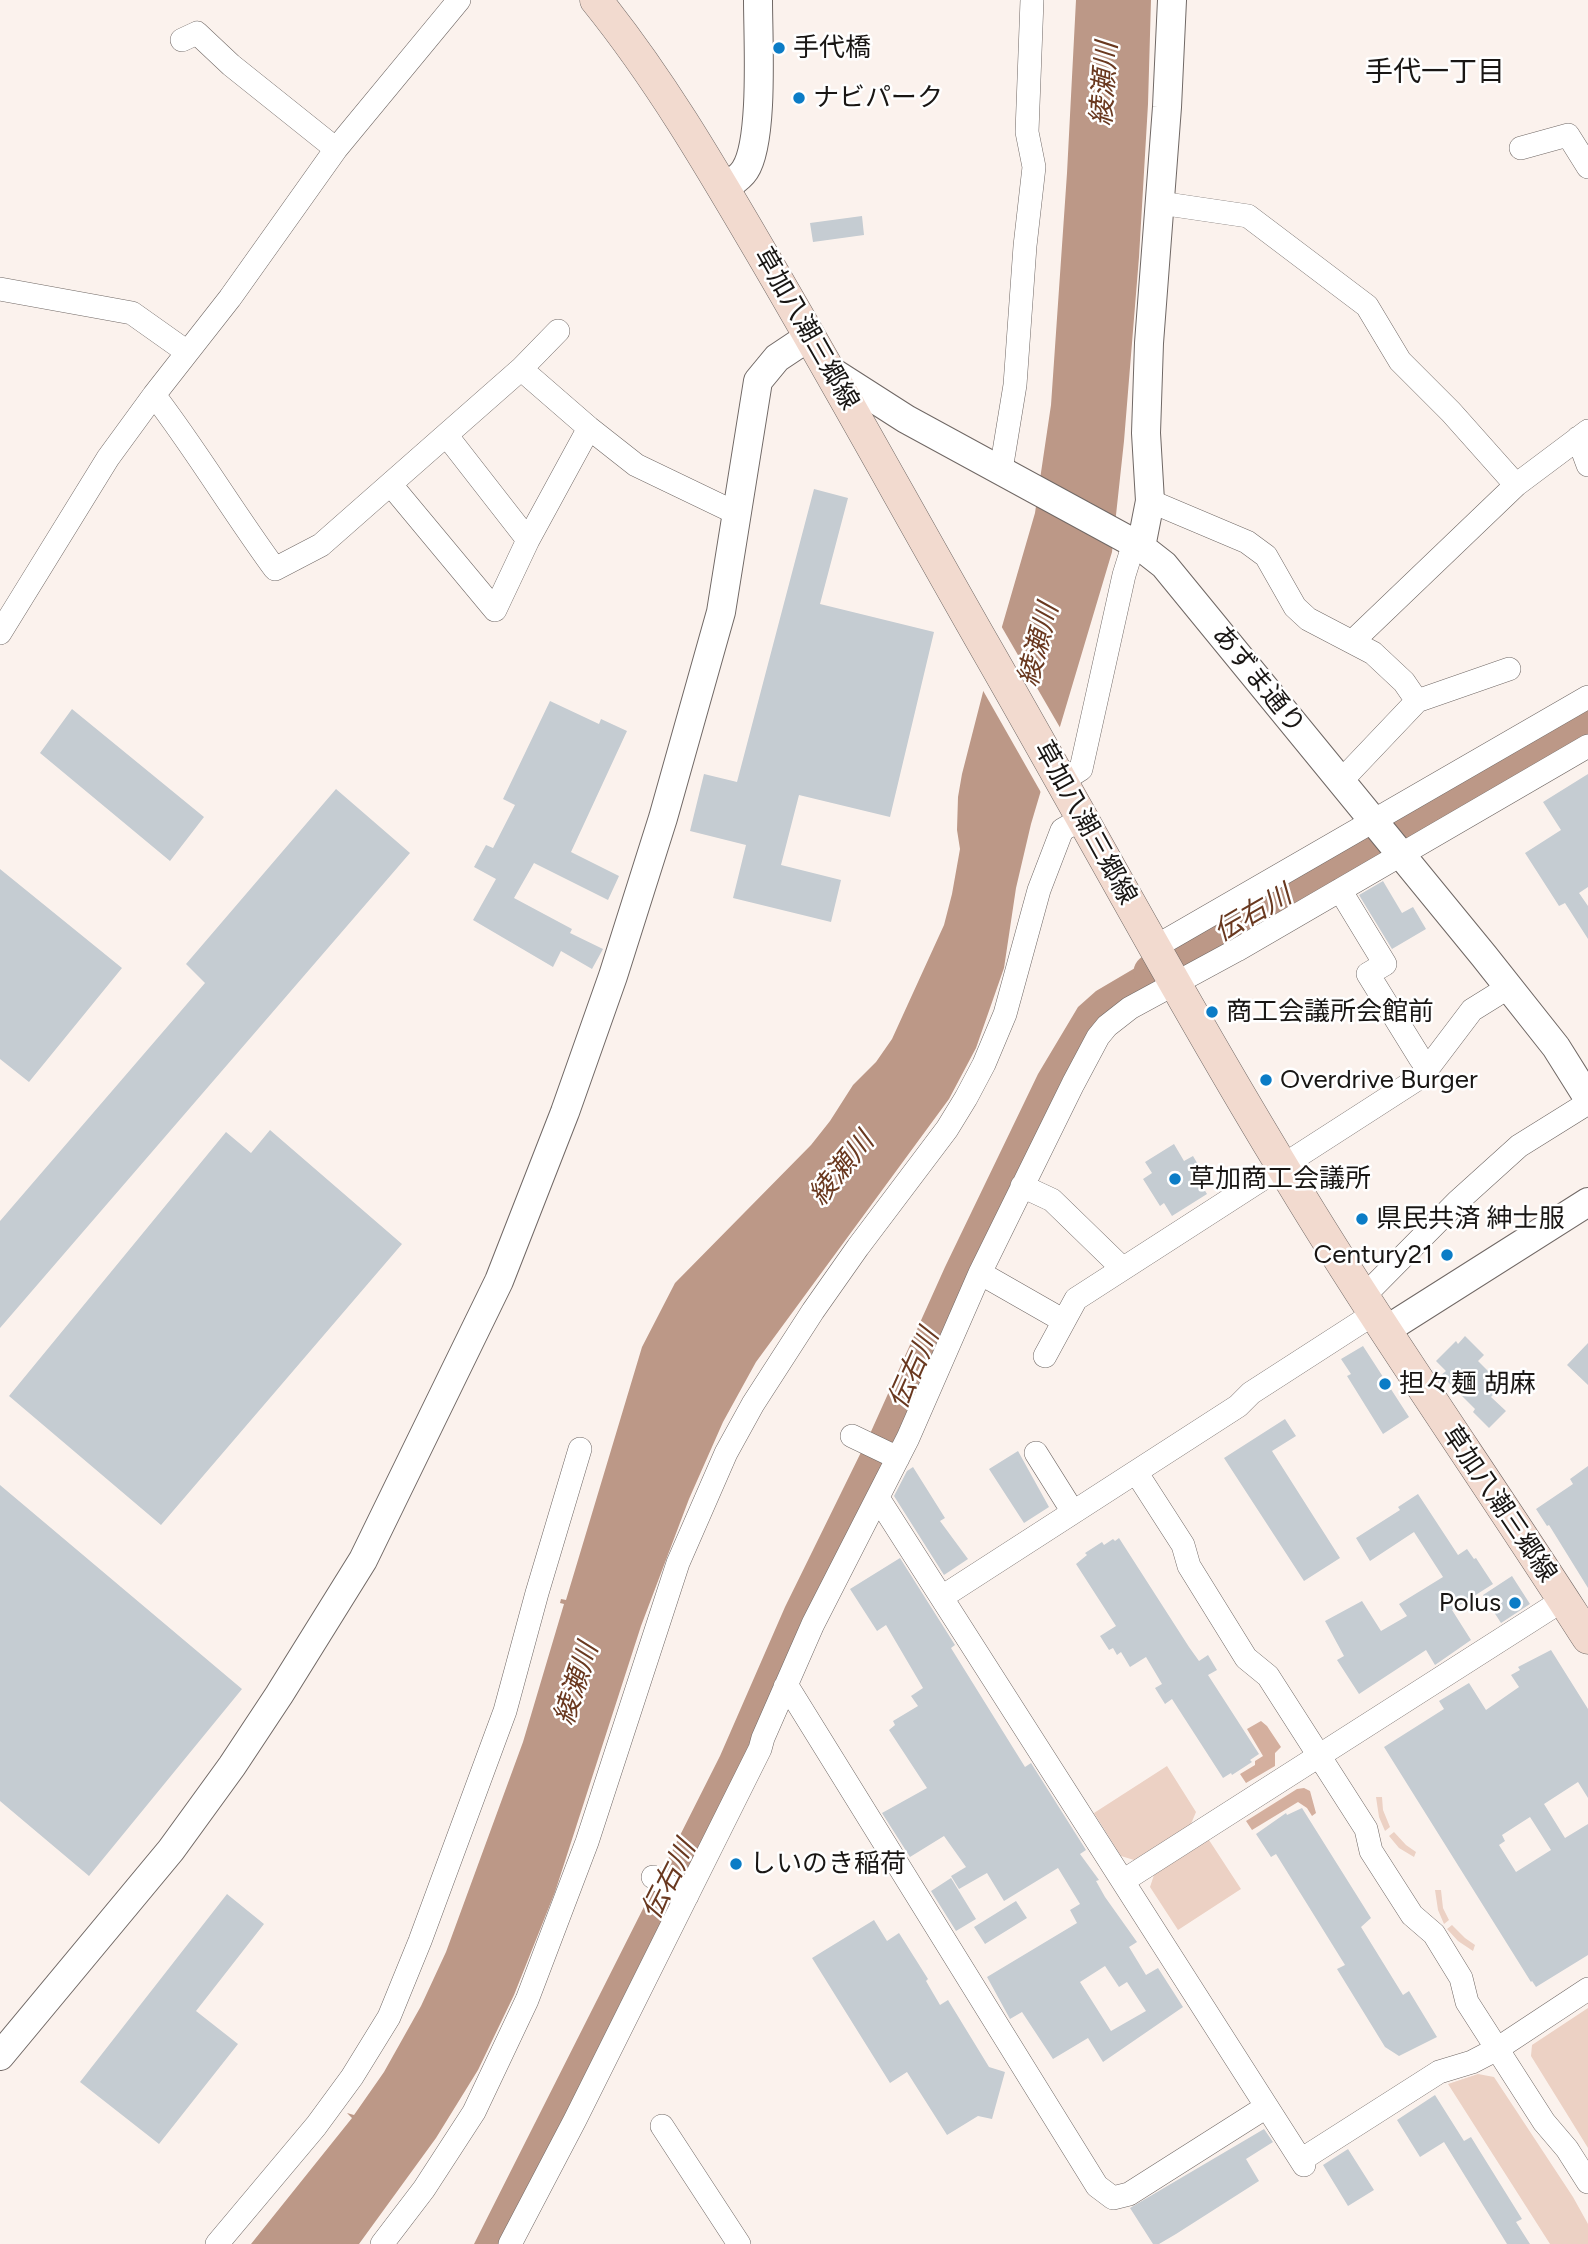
<!DOCTYPE html>
<meta charset="utf-8">
<style>
body{margin:0}
canvas{display:block;background:#fbf2ed}
</style>
<canvas width="1588" height="2244"></canvas>
<script>
const g = document.querySelector('canvas').getContext('2d');
g.lineJoin = 'round';
function fill(path, color) { g.fillStyle = color; g.fill(path, 'evenodd'); }
function stroke(path, color, width, dash) { g.strokeStyle = color; g.lineWidth = width; g.lineCap = dash ? 'butt' : 'round'; g.setLineDash(dash || []); g.stroke(path); }
function drawText(font, color, halo, rows, align = 'center') {
  g.font = font + ' Figtree,"Noto Sans JP",sans-serif'; g.lineWidth = 5; g.setLineDash([]); g.textBaseline = 'middle'; g.strokeStyle = halo; g.fillStyle = color; for (const [text, x, y, turn = 0] of rows) {
    g.save(); g.translate(x, y); g.rotate((+turn || 0) * Math.PI / 180); g.textAlign = isNaN(turn) ? turn : align; if (halo) g.strokeText(text, 0, 0); g.fillText(text, 0, 0); g.restore();
  }
}
const green = new Path2D(`
 M 1167,1766 L 1196,1812 L 1191,1824 L 1134,1860 L 1121,1856 L 1094,1813 Z
 M 1376,1797 L 1382,1797 L 1383,1810 L 1390,1827 L 1385,1831 L 1379,1817 Z
 M 1394,1832 L 1406,1845 L 1416,1852 L 1414,1857 L 1399,1848 L 1389,1836 Z
 M 1209,1840 L 1241,1889 L 1178,1930 L 1150,1887 L 1154,1875 Z
 M 1435,1890 L 1441,1890 L 1443,1908 L 1449,1920 L 1444,1924 L 1438,1910 Z
 M 1452,1925 L 1465,1938 L 1475,1945 L 1473,1951 L 1458,1941 L 1447,1929 Z
 M 1588,2008 L 1588,2148 L 1531,2056 L 1532,2045 Z
 M 1478,2074 L 1494,2077 L 1573,2197 L 1588,2224 L 1588,2244 L 1550,2244 L 1448,2084 Z`);
const forest = new Path2D(`
 M 1261,1721 L 1267,1726 L 1281,1747 L 1275,1753 L 1275,1766 L 1246,1783 L 1240,1774 L 1255,1765 L 1255,1761 L 1263,1756 L 1247,1729 Z
 M 1304,1788 L 1310,1791 L 1316,1813 L 1312,1816 L 1307,1808 L 1298,1802 L 1252,1830 L 1246,1821 L 1297,1789 Z`);
const water = new Path2D(`
 M 1076,0 L 1151,0 L 1148,104 L 1139,257 L 1124,441 L 1112,552 L 1031,824 L 1016,888 L 1004,968 L 976,1048 L 949,1099 L 756,1362 L 723,1422 L 689,1499 L 641,1626 L 555,1892 L 514,1995 L 478,2070 L 436,2138 L 359,2244 L 251,2244 L 352,2118 L 347,2113 L 354,2115 L 384,2072 L 421,2006 L 446,1952 L 523,1742 L 564,1604 L 560,1603 L 561,1599 L 566,1600 L 642,1347 L 675,1283 L 811,1145 L 830,1121 L 853,1085 L 876,1062 L 892,1039 L 944,925 L 952,894 L 960,849 L 957,830 L 958,797 L 962,774 L 983,692 L 1035,513 L 1051,405 L 1067,173 Z
 M 1186,938 L 1198,961 L 1112,1011 L 927,1374 L 750,1748 L 501,2244 L 474,2244 L 720,1756 L 785,1607 L 869,1436 L 945,1267 L 1038,1074 L 1078,1007 L 1096,991 Z`);
const pier = new Path2D(`
 M 1000,624 L 1062,731 L 1043,796 L 981,687 Z
 M 1179,942 L 1192,965 L 1152,988 L 1138,965 Z`);
const river = new Path2D(`
 M 1151,972 L 1224,933 L 1588,724`);
const building = new Path2D(`
 M 862,216 L 864,235 L 813,242 L 810,223 Z
 M 814,489 L 848,498 L 820,604 L 934,632 L 890,817 L 799,795 L 781,865 L 841,880 L 831,922 L 733,898 L 746,845 L 690,831 L 704,774 L 737,782 Z
 M 550,701 L 599,724 L 601,719 L 627,731 L 571,852 L 619,876 L 608,900 L 534,863 L 514,898 L 572,929 L 570,933 L 603,949 L 592,969 L 561,951 L 553,967 L 473,920 L 496,879 L 474,867 L 486,845 L 493,848 L 515,805 L 503,799 Z
 M 72,709 L 204,817 L 170,861 L 40,753 Z
 M 1588,774 L 1588,887 L 1579,893 L 1588,906 L 1588,939 L 1565,903 L 1559,906 L 1525,853 L 1561,830 L 1543,802 Z
 M 336,789 L 410,853 L 0,1328 L 0,1221 L 205,983 L 186,964 Z
 M 0,869 L 122,968 L 29,1082 L 0,1059 Z
 M 1383,881 L 1402,913 L 1413,907 L 1426,929 L 1392,949 L 1359,895 Z
 M 270,1130 L 402,1244 L 161,1525 L 9,1396 L 226,1132 L 251,1153 Z
 M 1174,1144 L 1184,1161 L 1193,1156 L 1206,1178 L 1199,1181 L 1207,1194 L 1172,1216 L 1164,1203 L 1160,1206 L 1143,1179 L 1152,1173 L 1145,1162 Z
 M 1465,1336 L 1484,1355 L 1478,1361 L 1502,1385 L 1491,1397 L 1506,1411 L 1489,1428 L 1473,1412 L 1475,1409 L 1441,1375 L 1446,1371 L 1436,1361 L 1456,1341 L 1458,1344 Z
 M 1588,1343 L 1588,1385 L 1567,1365 Z
 M 1363,1346 L 1409,1417 L 1383,1434 L 1347,1376 L 1351,1374 L 1341,1359 Z
 M 1285,1419 L 1296,1436 L 1272,1451 L 1340,1558 L 1304,1581 L 1224,1458 Z
 M 1018,1451 L 1049,1507 L 1024,1523 L 989,1469 Z
 M 1588,1466 L 1588,1588 L 1549,1525 L 1547,1526 L 1536,1509 L 1573,1484 L 1570,1479 Z
 M 913,1467 L 945,1518 L 940,1521 L 968,1559 L 944,1575 L 894,1496 L 907,1471 Z
 M 0,1485 L 242,1689 L 89,1876 L 0,1801 Z
 M 1418,1494 L 1458,1555 L 1467,1549 L 1474,1559 L 1476,1558 L 1493,1584 L 1452,1610 L 1471,1640 L 1435,1665 L 1426,1650 L 1359,1694 L 1337,1660 L 1344,1656 L 1325,1621 L 1362,1601 L 1381,1631 L 1407,1616 L 1399,1604 L 1443,1577 L 1414,1532 L 1370,1561 L 1356,1538 L 1400,1510 L 1398,1507 Z
 M 1119,1538 L 1189,1647 L 1199,1661 L 1208,1655 L 1217,1670 L 1208,1675 L 1259,1754 L 1250,1760 L 1252,1762 L 1232,1775 L 1231,1773 L 1223,1778 L 1172,1699 L 1165,1704 L 1155,1688 L 1162,1684 L 1146,1657 L 1130,1667 L 1121,1652 L 1117,1655 L 1113,1648 L 1109,1650 L 1100,1636 L 1116,1626 L 1076,1564 L 1087,1555 L 1085,1553 L 1102,1542 L 1104,1545 L 1113,1539 L 1115,1541 Z
 M 900,1558 L 955,1645 L 951,1648 L 1025,1767 L 1031,1763 L 1086,1850 L 1080,1854 L 1099,1880 L 1096,1881 L 1105,1897 L 1137,1942 L 1129,1947 L 1146,1975 L 1158,1968 L 1183,2007 L 1103,2062 L 1088,2038 L 1053,2059 L 1022,2012 L 1010,2019 L 987,1977 L 1077,1923 L 1070,1910 L 1080,1904 L 1058,1868 L 1004,1901 L 987,1873 L 959,1889 L 951,1876 L 966,1867 L 944,1836 L 910,1857 L 882,1813 L 927,1788 L 889,1730 L 895,1725 L 893,1721 L 918,1706 L 911,1696 L 923,1688 L 886,1625 L 877,1631 L 850,1589 ZM 1105,1966 L 1119,1987 L 1127,1982 L 1146,2011 L 1111,2031 L 1080,1982 Z
 M 1512,1576 L 1530,1604 L 1501,1623 L 1483,1595 Z
 M 1551,1650 L 1588,1709 L 1588,1798 L 1578,1782 L 1544,1804 L 1565,1838 L 1588,1824 L 1588,1955 L 1536,1987 L 1532,1981 L 1531,1982 L 1384,1747 L 1444,1709 L 1439,1701 L 1469,1683 L 1486,1710 L 1519,1687 L 1511,1675 L 1520,1670 L 1518,1667 ZM 1530,1817 L 1551,1850 L 1516,1872 L 1499,1845 L 1505,1841 L 1502,1835 Z
 M 1302,1808 L 1371,1918 L 1361,1927 L 1403,1995 L 1409,1991 L 1437,2037 L 1399,2056 L 1385,2047 L 1337,1969 L 1345,1965 L 1276,1854 L 1271,1857 L 1256,1834 L 1286,1813 L 1287,1815 Z
 M 951,1878 L 976,1919 L 956,1931 L 931,1891 Z
 M 227,1894 L 264,1924 L 196,2011 L 238,2044 L 159,2144 L 80,2082 Z
 M 1016,1901 L 1027,1918 L 985,1944 L 974,1927 Z
 M 874,1920 L 887,1941 L 899,1933 L 928,1979 L 926,1981 L 940,2005 L 948,2000 L 989,2067 L 1005,2072 L 992,2119 L 978,2116 L 947,2135 L 907,2072 L 890,2083 L 812,1958 Z
 M 1435,2095 L 1464,2141 L 1471,2137 L 1522,2219 L 1516,2222 L 1530,2244 L 1507,2244 L 1444,2142 L 1420,2157 L 1397,2120 Z
 M 1264,2129 L 1273,2142 L 1246,2159 L 1259,2181 L 1176,2234 L 1159,2244 L 1153,2244 L 1130,2208 Z
 M 1348,2149 L 1374,2190 L 1348,2206 L 1323,2165 Z`);
const minor = new Path2D(`
 M 182,40 L 197,33 L 231,65 L 336,149
 M 1521,148 L 1568,135 L 1588,167
 M 1160,203 L 1248,216 L 1367,306 L 1400,361 L 1451,412 L 1516,485
 M 0,289 L 132,313 L 187,352
 M 521,369 L 558,331
 M 154,395 C 197,451 233,512 275,569 L 321,545 L 521,369 L 589,428 L 636,465 L 738,514
 M 447,436 L 528,540
 M 1578,438 L 1588,465
 M 1001,470 L 1015,385 L 1025,246 L 1034,167 L 1027,132 L 1032,0
 M 391,485 L 495,610 L 528,540 L 589,428
 M 1150,501 L 1247,542 L 1266,556 L 1295,607 L 1308,619 L 1373,653 L 1404,682 L 1417,701
 M 0,633 L 108,458 L 154,395 L 230,298 L 336,149 L 459,0
 M 1352,642 L 1516,485 L 1588,431
 M 1062,781 L 1081,769 L 1124,575 L 1134,543
 M 1341,781 L 1417,701 L 1509,669
 M 1340,890 L 1385,964 L 1368,974 L 1420,1058 L 1428,1069
 M 1155,947 L 1588,697
 M 1022,1186 L 1052,1200 L 1122,1268
 M 980,1273 L 1073,1084 L 1098,1037 L 1107,1026 L 1130,1008 L 1237,950 L 1588,746
 M 1364,1296 L 1457,1202 L 1519,1146 L 1588,1103
 M 1045,1356 L 1064,1321
 M 852,1436 L 898,1458
 M 1036,1453 L 1073,1512
 M 1136,1472 L 1183,1545 L 1189,1566 L 1246,1658 L 1268,1676 L 1366,1829 L 1371,1851 L 1412,1915 L 1434,1934 L 1461,1978 L 1467,2002 L 1544,2122 L 1567,2149 L 1588,2182
 M 878,1498 L 1304,2165
 M 942,1597 L 1238,1406 L 1251,1393 L 1375,1313
 M 785,1687 L 789,1689 L 1097,2186 L 1113,2198 L 1129,2194 L 1266,2107
 M 653,1877 L 687,1896
 M 1123,1881 L 1563,1600
 M 662,2126 L 739,2244
 M 1301,2160 L 1439,2072 L 1472,2062 L 1497,2049 L 1588,1989
 M 217,2244 L 316,2126 L 352,2077 L 389,2017 L 420,1941 L 505,1711 L 537,1593 L 580,1449
 M 382,2244 L 424,2189 L 474,2112 L 527,2000 L 587,1842 L 678,1563 L 726,1453 L 753,1404 L 813,1311 L 858,1247 L 947,1129 L 966,1098 L 984,1064 L 1005,1014 L 1039,890 L 1062,830 L 1083,818
 M 510,2244 L 575,2120 L 760,1749 L 763,1738 L 813,1624 L 908,1438 L 980,1273 L 1064,1321 L 1076,1299 L 1422,1076 L 1472,1010 L 1509,987`);
const tertiary = new Path2D(`
 M 724,188 C 731,183 740,178 745,170 C 764,141 758,39 758,0
 M 831,371 L 906,419 L 1141,547 L 1164,565 L 1484,956 L 1556,1047 L 1588,1098
 M 1141,547 L 1150,501 L 1146,433 L 1149,343 L 1167,107 L 1172,0
 M 1386,1330 L 1588,1202
 M 0,2056 L 171,1850 L 232,1766 L 279,1695 L 363,1560 L 499,1281 L 565,1112 L 613,976 L 663,818 L 721,612 L 758,381 L 777,358 L 810,336`);
const secondary = new Path2D(`
 M 596,0 C 663,83 715,174 769,266 C 842,391 911,517 983,643 C 1082,815 1176,991 1279,1161 C 1376,1324 1486,1478 1588,1638`);
const markers = [
 [779,48,7,"#0b7cc6"],
 [799,98,7,"#0b7cc6"],
 [1212,1012,7,"#0b7cc6"],
 [1266,1080,7,"#0b7cc6"],
 [1175,1179,7,"#0b7cc6"],
 [1362,1219,7,"#0b7cc6"],
 [1447,1255,7,"#0b7cc6"],
 [1385,1384,7,"#0b7cc6"],
 [1515,1603,7,"#0b7cc6"],
 [736,1864,7,"#0b7cc6"]
];
const poiNames = [
 ["手代橋",793,48],
 ["ナビパーク",813,98],
 ["商工会議所会館前",1226,1012],
 ["Overdrive Burger",1280,1080],
 ["草加商工会議所",1189,1179],
 ["県民共済 紳士服",1376,1219],
 ["Century21",1433,1255,"right"],
 ["担々麺 胡麻",1399,1384],
 ["Polus",1501,1603,"right"],
 ["しいのき稲荷",750,1864]
];
const streetNames = [
 ["草加八潮三郷線",806,329,60],
 ["あずま通り",1258,680,51],
 ["草加八潮三郷線",1085,823,61],
 ["草加八潮三郷線",1499,1504,56]
];
const neighbourhoodNames = [
 ["手代一丁目",1435,73]
];
const waterNames = [
 ["綾瀬川",1105,84,-86],
 ["綾瀬川",1039,645,-75],
 ["伝右川",1253,914,-30],
 ["綾瀬川",842,1169,-51],
 ["伝右川",914,1369,-66],
 ["綾瀬川",577,1684,-72],
 ["伝右川",669,1880,-63]
];
fill(green, '#ecd1c4');
fill(forest, '#d4af9e');
fill(water, '#bc9887');
fill(pier, '#fbf2ed');
stroke(river, '#bc9887', 35);
fill(building, '#c5ccd2');
stroke(minor, '#706865', 24);
stroke(tertiary, '#706865', 30);
stroke(secondary, '#706865', 33);
stroke(minor, '#fff', 23);
stroke(tertiary, '#fff', 28);
stroke(secondary, '#f2dacf', 32);
for (const [x, y, r, color] of markers) { const dot = new Path2D(); dot.arc(x, y, r, 0, 2 * Math.PI); g.fillStyle = color; g.fill(dot); stroke(dot, '#fff', 2.5); }
drawText('26px', '#191614', '#fff', poiNames, 'left');
drawText('26px', '#191614', '#fff', streetNames);
drawText('28px', '#191614', '#fff', neighbourhoodNames);
drawText('italic 28px', '#69381f', '#fff', waterNames);
</script>
